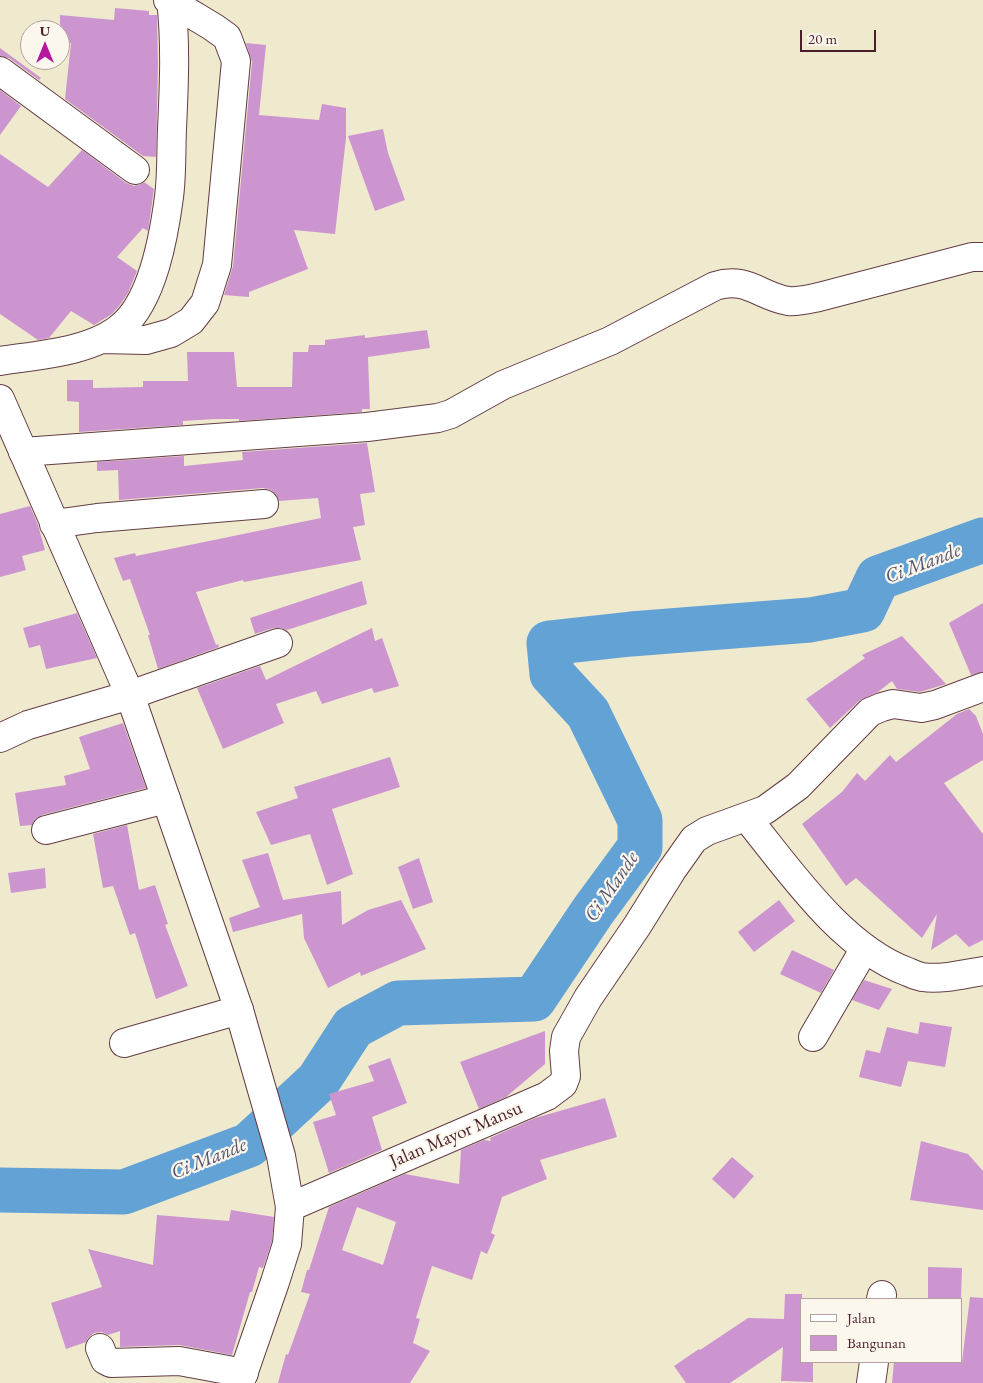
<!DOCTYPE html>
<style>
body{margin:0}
#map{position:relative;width:983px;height:1383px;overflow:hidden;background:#efe9ce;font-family:"EB Garamond",serif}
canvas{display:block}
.legend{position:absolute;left:800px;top:1298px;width:162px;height:65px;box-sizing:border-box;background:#fbf7ec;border:1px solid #b4a19f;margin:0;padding:6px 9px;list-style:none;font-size:15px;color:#4a1f2b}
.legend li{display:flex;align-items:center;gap:10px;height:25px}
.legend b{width:25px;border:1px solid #b4a19f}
.north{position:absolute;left:20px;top:20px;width:50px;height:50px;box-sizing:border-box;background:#fbf7ec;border:1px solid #b4a19f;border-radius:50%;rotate:0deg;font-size:14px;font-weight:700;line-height:20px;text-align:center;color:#4a1f2b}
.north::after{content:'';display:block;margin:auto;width:18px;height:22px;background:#b5179e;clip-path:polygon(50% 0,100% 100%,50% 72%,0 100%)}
.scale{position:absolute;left:800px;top:30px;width:76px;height:22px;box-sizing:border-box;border:2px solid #4a1f2b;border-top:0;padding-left:6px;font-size:15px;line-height:18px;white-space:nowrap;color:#4a1f2b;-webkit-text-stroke:4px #fbf7ec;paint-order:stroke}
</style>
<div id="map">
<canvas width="983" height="1383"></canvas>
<ul class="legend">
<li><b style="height:6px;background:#fff"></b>Jalan</li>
<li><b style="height:14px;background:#cd95d0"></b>Bangunan</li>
</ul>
<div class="north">U</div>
<div class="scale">20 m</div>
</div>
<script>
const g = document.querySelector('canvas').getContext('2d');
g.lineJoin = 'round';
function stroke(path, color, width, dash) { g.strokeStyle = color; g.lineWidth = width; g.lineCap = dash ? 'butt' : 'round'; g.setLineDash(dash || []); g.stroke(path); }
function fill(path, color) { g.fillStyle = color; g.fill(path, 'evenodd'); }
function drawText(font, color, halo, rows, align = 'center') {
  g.font = font + ' "EB Garamond",serif'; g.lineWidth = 4.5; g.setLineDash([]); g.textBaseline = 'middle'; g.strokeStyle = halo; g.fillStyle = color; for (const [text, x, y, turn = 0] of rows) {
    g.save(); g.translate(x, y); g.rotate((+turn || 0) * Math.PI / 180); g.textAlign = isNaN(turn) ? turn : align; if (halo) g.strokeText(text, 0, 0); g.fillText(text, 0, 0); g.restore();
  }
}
const river = new Path2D(`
 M 0,1190 L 124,1192 L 249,1145 L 318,1081 L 353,1027 L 398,1003 L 534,999 L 593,911 L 640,847 L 640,820 L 588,713 L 552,674 L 549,643 L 631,634 L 810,620 L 863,610 L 878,578 L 983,540`);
const building = new Path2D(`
 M 115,8 L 149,11 L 149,15 L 157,15 L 158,64 L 156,157 L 143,156 L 65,99 L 71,43 L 60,42 L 60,15 L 114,20 Z
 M 246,43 L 266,45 L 259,115 L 319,120 L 322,104 L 346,108 L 346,138 L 335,234 L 294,230 L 308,269 L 249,292 L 249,297 L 224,295 L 233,266 L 252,62 Z
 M 0,48 L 41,78 L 39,80 L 9,58 L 0,56 Z
 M 0,90 L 21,106 L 0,135 Z
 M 383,129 L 388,153 L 405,200 L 375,211 L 348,136 Z
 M 82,150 L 126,183 L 134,186 L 141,184 L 144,182 L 154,189 L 148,231 L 143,228 L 117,257 L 137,271 L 128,293 L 120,305 L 112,314 L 94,325 L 71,311 L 49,338 L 38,340 L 0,314 L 0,154 L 48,187 Z
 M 427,330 L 430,348 L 368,357 L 370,409 L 362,409 L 362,412 L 239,421 L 239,419 L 215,419 L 183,421 L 183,425 L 79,432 L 79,402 L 67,401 L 67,380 L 93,380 L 93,388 L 143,387 L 143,381 L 188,381 L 187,352 L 234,352 L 237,387 L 292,387 L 293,352 L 308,352 L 309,345 L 325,345 L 325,340 L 365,335 L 365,338 Z
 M 367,443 L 375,492 L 360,494 L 365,525 L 353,527 L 361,560 L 244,582 L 243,580 L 196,592 L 216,645 L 218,644 L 219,647 L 158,669 L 148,635 L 150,635 L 130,579 L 123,581 L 114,558 L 135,553 L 136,556 L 321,518 L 318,498 L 279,501 L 276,495 L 271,490 L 263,488 L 119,500 L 118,470 L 97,471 L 97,462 L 184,456 L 184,466 L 243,460 L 242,452 Z
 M 30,506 L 38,525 L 45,550 L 22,556 L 26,570 L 0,577 L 0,514 Z
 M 362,581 L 367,604 L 287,630 L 280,628 L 273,628 L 255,634 L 250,618 Z
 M 983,603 L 983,672 L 971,675 L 949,623 Z
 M 77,613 L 97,658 L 46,669 L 40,645 L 29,648 L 23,628 Z
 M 372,628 L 375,641 L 382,638 L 399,686 L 374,693 L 372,688 L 322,704 L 316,691 L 276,704 L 284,723 L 223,749 L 197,688 L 260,666 L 266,680 Z
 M 902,636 L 946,684 L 920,692 L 897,689 L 892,681 L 878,692 L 859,701 L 830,728 L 806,699 L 865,658 L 862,655 Z
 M 969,709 L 976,716 L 983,734 L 983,760 L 944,783 L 983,834 L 983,940 L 969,947 L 956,934 L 931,950 L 937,914 L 922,938 L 856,878 L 846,886 L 802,824 L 842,792 L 857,773 L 865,781 L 890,755 L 896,762 L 957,714 Z
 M 123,723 L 146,788 L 42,815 L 35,819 L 32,825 L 20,826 L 15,793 L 66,785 L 64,776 L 90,769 L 79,737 Z
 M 390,757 L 400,787 L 332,809 L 353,874 L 327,885 L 310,834 L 271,845 L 256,812 L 298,798 L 294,787 Z
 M 127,825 L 139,890 L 155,885 L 168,924 L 165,925 L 188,986 L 156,999 L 135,933 L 130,935 L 113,886 L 103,888 L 93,834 Z
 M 268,853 L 283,900 L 341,891 L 342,925 L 368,910 L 401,900 L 426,949 L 361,976 L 360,972 L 328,988 L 304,938 L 302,914 L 233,932 L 229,918 L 260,907 L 242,860 Z
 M 419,858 L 433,902 L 413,909 L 398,867 Z
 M 45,868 L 46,888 L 11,893 L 8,873 Z
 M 779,900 L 795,921 L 754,952 L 738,932 Z
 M 792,950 L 834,970 L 821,993 L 780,974 Z
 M 864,980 L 892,989 L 879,1010 L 852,1000 Z
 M 920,1022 L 952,1027 L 945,1067 L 908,1061 L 901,1087 L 859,1077 L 866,1050 L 880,1053 L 887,1027 L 918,1034 Z
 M 545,1031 L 545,1064 L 506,1097 L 479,1109 L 460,1062 Z
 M 390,1058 L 407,1103 L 372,1117 L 382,1150 L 329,1173 L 313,1122 L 336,1115 L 329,1094 L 374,1081 L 368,1066 Z
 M 605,1098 L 617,1137 L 540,1160 L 547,1179 L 502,1197 L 491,1233 L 495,1235 L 487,1254 L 481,1251 L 472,1280 L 432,1266 L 416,1318 L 420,1319 L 413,1343 L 430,1351 L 410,1383 L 278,1383 L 286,1354 L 288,1355 L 310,1294 L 301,1292 L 307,1270 L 309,1270 L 329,1207 L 405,1174 L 459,1184 L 461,1150 L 484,1140 L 491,1141 L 490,1138 L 535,1118 ZM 357,1207 L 396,1222 L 383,1265 L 342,1250 Z
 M 921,1141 L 968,1154 L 983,1171 L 983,1210 L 910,1200 Z
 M 732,1157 L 754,1176 L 734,1199 L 712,1179 Z
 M 231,1210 L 274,1217 L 272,1241 L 263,1268 L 259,1267 L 252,1292 L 250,1292 L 232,1355 L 179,1345 L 120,1347 L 120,1331 L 108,1335 L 102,1332 L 94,1333 L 88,1338 L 86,1342 L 66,1349 L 51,1303 L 102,1287 L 88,1249 L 153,1265 L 157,1215 L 229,1221 Z
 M 928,1267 L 962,1268 L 961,1299 L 928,1299 Z
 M 785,1294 L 802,1294 L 802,1362 L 813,1362 L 813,1382 L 781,1381 L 783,1347 L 730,1383 L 686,1383 L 674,1366 L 699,1349 L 700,1350 L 748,1318 L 784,1319 Z
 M 970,1297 L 983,1298 L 983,1383 L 892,1383 L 894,1362 L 962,1362 Z`);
const minor = new Path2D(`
 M 0,71 L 135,170
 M 102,339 L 146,340 L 171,333 L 191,321 L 205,303 L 217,265 L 236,61 L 227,37 L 213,27 L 168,0
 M 0,361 C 38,355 92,352 122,326 C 153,300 164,235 169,197 C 172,174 171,151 172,129 C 174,86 176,43 171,0
 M 23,452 L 367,427 L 438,418 L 451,414 L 503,385 L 610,341 L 715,286 C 747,276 759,296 788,301 C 798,302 809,299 819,297 L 972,257 L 983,257
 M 54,524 L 97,518 L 264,504
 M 0,738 L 28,725 L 130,695 L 278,643
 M 747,818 C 790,871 842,948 908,972 C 912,974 918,976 922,977 C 942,980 964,974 983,971
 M 46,830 L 166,799
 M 813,1037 L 865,948
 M 124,1043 L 239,1010
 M 290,1207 L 547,1096 L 563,1084 L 566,1076 L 564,1051 L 566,1037 L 588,998 L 637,926 L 672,870 L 694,839 L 707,831 L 765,810 L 798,786 L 870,712 L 882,707 L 893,704 L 921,708 L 935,705 L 983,687
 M 881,1299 L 882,1295
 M 100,1348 L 105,1360 L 111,1363 L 179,1361 L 244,1373
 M 871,1383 L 874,1362`);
const major = new Path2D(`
 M 0,399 L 130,695 L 239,1010 L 281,1156 L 290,1207 L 287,1244 L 275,1282 L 240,1383`);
const streetNames = [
 ["Jalan Mayor Mansu",456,1135,-23]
];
const waterNames = [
 ["Ci Mande",923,564,-21],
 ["Ci Mande",612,887,-56],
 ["Ci Mande",209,1159,-22]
];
stroke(river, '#62a2d4', 45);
fill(building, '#cd95d0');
stroke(minor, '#633d43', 30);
stroke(major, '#633d43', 30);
stroke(minor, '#fff', 28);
stroke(major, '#fff', 28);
drawText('19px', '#4a1f2b', '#fbf7ec', streetNames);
drawText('italic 20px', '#54536f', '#fbf7ec', waterNames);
</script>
